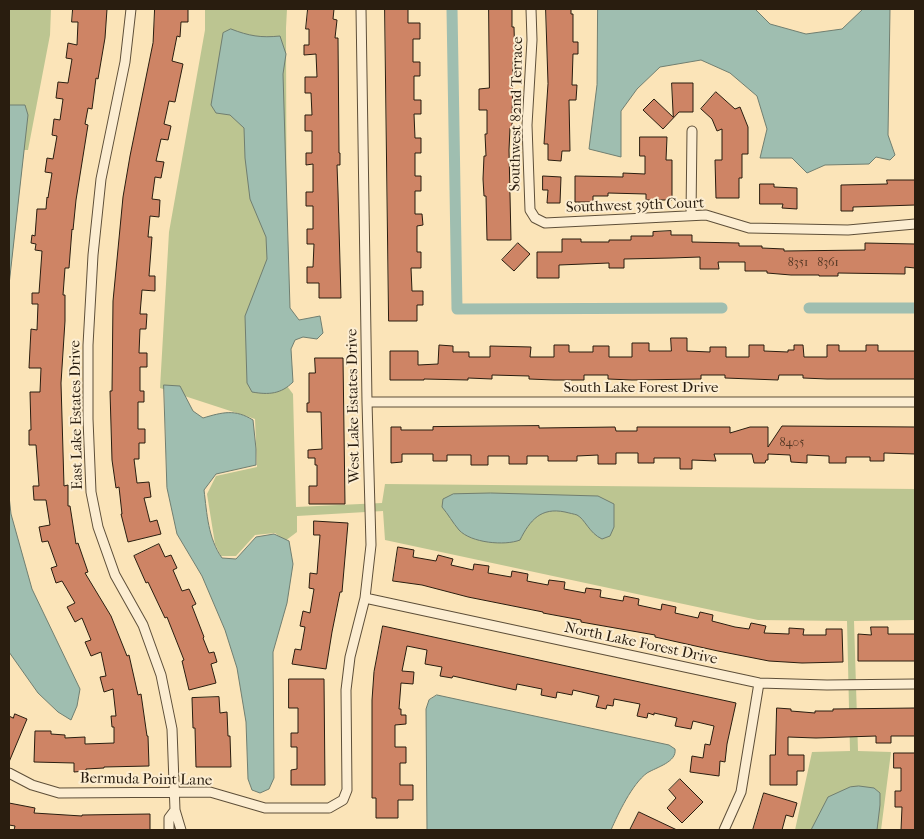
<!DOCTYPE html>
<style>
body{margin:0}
#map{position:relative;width:924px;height:839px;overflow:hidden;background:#fbe4b8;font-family:"IM FELL French Canon",serif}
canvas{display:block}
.frame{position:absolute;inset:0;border:10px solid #291d0f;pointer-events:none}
</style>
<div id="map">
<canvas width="924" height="839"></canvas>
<div class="frame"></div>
</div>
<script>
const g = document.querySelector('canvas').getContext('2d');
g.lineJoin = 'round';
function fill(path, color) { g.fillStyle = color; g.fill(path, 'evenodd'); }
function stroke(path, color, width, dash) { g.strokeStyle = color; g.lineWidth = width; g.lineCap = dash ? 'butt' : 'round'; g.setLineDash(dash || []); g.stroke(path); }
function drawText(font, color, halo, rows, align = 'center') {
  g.font = font + ' "IM FELL French Canon",serif'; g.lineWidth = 4; g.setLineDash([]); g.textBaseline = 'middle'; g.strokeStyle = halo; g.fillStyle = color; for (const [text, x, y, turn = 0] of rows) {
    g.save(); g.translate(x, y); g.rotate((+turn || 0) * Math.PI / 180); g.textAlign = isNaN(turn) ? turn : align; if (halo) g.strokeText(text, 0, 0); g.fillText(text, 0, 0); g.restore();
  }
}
const green = new Path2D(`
 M 9,9 L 51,9 L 50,35 L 28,150 L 24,150 L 9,285 Z
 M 205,9 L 287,9 L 286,28 L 287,386 L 293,394 L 296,507 L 382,503 L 385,484 L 915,489 L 915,620 L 854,621 L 858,751 L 891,752 L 881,830 L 795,830 L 812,752 L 850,751 L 847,621 L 758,620 L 385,540 L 383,511 L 297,516 L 297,532 L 285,541 L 275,533 L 255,535 L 236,556 L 221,556 L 215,544 L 207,494 L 216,476 L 257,467 L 255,419 L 160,388 L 169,232 L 205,30 Z`);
const water = new Path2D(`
 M 598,9 L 755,9 L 770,24 L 806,34 L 842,29 L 863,9 L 890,9 L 888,135 L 895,155 L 890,160 L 876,157 L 869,164 L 825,165 L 807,173 L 792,158 L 760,158 L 767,129 L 757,96 L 730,73 L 701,60 L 660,67 L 637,89 L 621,111 L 621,157 L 589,149 L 597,85 Z
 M 231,29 C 249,36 261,38 280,36 L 286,54 L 283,74 L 290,308 L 299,320 L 320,316 L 323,333 L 317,339 L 303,337 L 295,340 L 291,349 L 293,382 C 281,394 269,395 252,392 L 247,383 L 245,316 L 267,259 L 266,237 L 250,199 L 245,158 L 244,128 L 230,115 L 216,113 L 211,105 L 223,33 Z
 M 9,105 L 25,105 L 28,115 L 9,285 Z
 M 164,385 L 180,386 L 193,411 L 203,418 C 223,412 235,409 253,420 L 256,449 L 256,465 L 216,474 L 204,490 C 207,514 208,538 222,558 L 236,559 L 256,537 L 274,534 L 289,541 L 293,564 L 287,603 L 273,652 L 274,778 L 269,789 L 260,793 L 252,790 L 248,779 L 246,722 L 237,668 L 225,630 L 202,576 L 177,534 L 167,488 Z
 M 491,493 L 598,496 L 614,504 L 614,527 L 610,536 L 602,539 C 589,533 585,519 577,515 C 574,514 569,513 565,512 C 541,507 530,520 520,540 C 505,546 471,543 459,530 C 453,523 448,514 442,507 L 443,499 L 453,494 Z
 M 9,496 L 11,514 L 32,589 L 80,689 L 77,706 L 71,720 L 58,712 L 38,693 L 9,652 Z
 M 437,695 L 669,745 L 675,749 C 677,762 657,767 647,773 C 632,784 618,814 611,830 L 427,830 L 426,709 L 429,700 Z
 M 859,786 L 874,788 L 880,793 L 880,805 L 877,830 L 811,830 L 828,797 L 850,787 Z`);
const canal = new Path2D(`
 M 452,9 L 457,309 L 722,308
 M 809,308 L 915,308`);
const building = new Path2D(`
 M 73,9 L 107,9 L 105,38 L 98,79 L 96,78 L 92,109 L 88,108 L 85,124 L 88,125 L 76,200 L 73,230 L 72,229 L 69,268 L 65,268 L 63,295 L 65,295 L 65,321 L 61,383 L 64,486 L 68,485 L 68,506 L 70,506 L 76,544 L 78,543 L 88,572 L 85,573 L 111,616 L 127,656 L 129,655 L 138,695 L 141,694 L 147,736 L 148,736 L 149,766 L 104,767 L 104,768 L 86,769 L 86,771 L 74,772 L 74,763 L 34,762 L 35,731 L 51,731 L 51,734 L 65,735 L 65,738 L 85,737 L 85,744 L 114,743 L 114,727 L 112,727 L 111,716 L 116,716 L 113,689 L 104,692 L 100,677 L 106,676 L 101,652 L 91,656 L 85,642 L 91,640 L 82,618 L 75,622 L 67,607 L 75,603 L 62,581 L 56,583 L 51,568 L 57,566 L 48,541 L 42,542 L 39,527 L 50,525 L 46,500 L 34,500 L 33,486 L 39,486 L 36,445 L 29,445 L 29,430 L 31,430 L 30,392 L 40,392 L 41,368 L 29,368 L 31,329 L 37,330 L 38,304 L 32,304 L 32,293 L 39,293 L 42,251 L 35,250 L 36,244 L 31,243 L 32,235 L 35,236 L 37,209 L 46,209 L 47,197 L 48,198 L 52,173 L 45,172 L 47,158 L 53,159 L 57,136 L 52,135 L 54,119 L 60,120 L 63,99 L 56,98 L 58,82 L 68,83 L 72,59 L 66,58 L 68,43 L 77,45 L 78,22 L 72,22 Z
 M 155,9 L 188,9 L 188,22 L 181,22 L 180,37 L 177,36 L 172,61 L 183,64 L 175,102 L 169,101 L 164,124 L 171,126 L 168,140 L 161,139 L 156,161 L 164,162 L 161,178 L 155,177 L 152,199 L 160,200 L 159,217 L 150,216 L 148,237 L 152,237 L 149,276 L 155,276 L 155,291 L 142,290 L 140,314 L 147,314 L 146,329 L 140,329 L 139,353 L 147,353 L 147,367 L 140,367 L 140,391 L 144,391 L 144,402 L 138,402 L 138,429 L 145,429 L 145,443 L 139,443 L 139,459 L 134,459 L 137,483 L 149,482 L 151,497 L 144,498 L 150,522 L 157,520 L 161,534 L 128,542 L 121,514 L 122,514 L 119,487 L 116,488 L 112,460 L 110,391 L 112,391 L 113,301 L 123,197 L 130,156 L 153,43 Z
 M 308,9 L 334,9 L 333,19 L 337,20 L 335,38 L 338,38 L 339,153 L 340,153 L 340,165 L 337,165 L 338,192 L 341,298 L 319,298 L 319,283 L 307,283 L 307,267 L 313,267 L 314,244 L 307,244 L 307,229 L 313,229 L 313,206 L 306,206 L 306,192 L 313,192 L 313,164 L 306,165 L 306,153 L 312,153 L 312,131 L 305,131 L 305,115 L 312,115 L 311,93 L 305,93 L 305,77 L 317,77 L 316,54 L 304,55 L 304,45 L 309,45 L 309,29 L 306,29 Z
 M 385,9 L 408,9 L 408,23 L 420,23 L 420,39 L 413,39 L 413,62 L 420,62 L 420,76 L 414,76 L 414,100 L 421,100 L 421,114 L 414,114 L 415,138 L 421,138 L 421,153 L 415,153 L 415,176 L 421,176 L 421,191 L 415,191 L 415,214 L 422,214 L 423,225 L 417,226 L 417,252 L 421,252 L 421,268 L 411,268 L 412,291 L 423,291 L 423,305 L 417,305 L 417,321 L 389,321 Z
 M 489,9 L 512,9 L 512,27 L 514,27 L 515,61 L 513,61 L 512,128 L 510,128 L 509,150 L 511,240 L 487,240 L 486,196 L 484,196 L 483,179 L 484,156 L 486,156 L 485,134 L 487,134 L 487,110 L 479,110 L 479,89 L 489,88 Z
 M 546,9 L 571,9 L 571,14 L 573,14 L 573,42 L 578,42 L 578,54 L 573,54 L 572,85 L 577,85 L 576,100 L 569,100 L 570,151 L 562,151 L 561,161 L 548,160 L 548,144 L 544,144 L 548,84 Z
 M 672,83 L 693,83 L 693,112 L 679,112 L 663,129 L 643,110 L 654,99 L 673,117 Z
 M 716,92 L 735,109 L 740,107 L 748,127 L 748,154 L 742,154 L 742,178 L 739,178 L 739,198 L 716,198 L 715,160 L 722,160 L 722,129 L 717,131 L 712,119 L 701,109 Z
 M 640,137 L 667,137 L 666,160 L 672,160 L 672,200 L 646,200 L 646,194 L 608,193 L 608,196 L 593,196 L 593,202 L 575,202 L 575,176 L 623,177 L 623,173 L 645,174 L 645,156 L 640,156 Z
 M 543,176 L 561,177 L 560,203 L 547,203 L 548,190 L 543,190 Z
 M 887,180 L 915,180 L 915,205 L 853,207 L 853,211 L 841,211 L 841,185 L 887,184 Z
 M 760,184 L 774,184 L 774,187 L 797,188 L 797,209 L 782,208 L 783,204 L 760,204 Z
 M 671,231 L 671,235 L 692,235 L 692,242 L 739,243 L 739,246 L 762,246 L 762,248 L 784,249 L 784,251 L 865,250 L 865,243 L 915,244 L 915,268 L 905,267 L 905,274 L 838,273 L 838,276 L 819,276 L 819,275 L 791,275 L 767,273 L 767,271 L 745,271 L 745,262 L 718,262 L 719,269 L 700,269 L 700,257 L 671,258 L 624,259 L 624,268 L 609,268 L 609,263 L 559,265 L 559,278 L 537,278 L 537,252 L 562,252 L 562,239 L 581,239 L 581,242 L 609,242 L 609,240 L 631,240 L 631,236 L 653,236 L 653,232 Z
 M 518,243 L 530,254 L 514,271 L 502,260 Z
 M 671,338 L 687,338 L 687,351 L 710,352 L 710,347 L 726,347 L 726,357 L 749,357 L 749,345 L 764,345 L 764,351 L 788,352 L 788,350 L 794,350 L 794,345 L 803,345 L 804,357 L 827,357 L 827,345 L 839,345 L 839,351 L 866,351 L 866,345 L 878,345 L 878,351 L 915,351 L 915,379 L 827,379 L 803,378 L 803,375 L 779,375 L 778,380 L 725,378 L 725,375 L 701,375 L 701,379 L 632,380 L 608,379 L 608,375 L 584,375 L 584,380 L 554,380 L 529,379 L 529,376 L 492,375 L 492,379 L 468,378 L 468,380 L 424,379 L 424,380 L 390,380 L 390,351 L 418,351 L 418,365 L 438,364 L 439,345 L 453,346 L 453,352 L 469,352 L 469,357 L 490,357 L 490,346 L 531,347 L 530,357 L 554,357 L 554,345 L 569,345 L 569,352 L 593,352 L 593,346 L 609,346 L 609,357 L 632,357 L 632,343 L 649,343 L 649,351 L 671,351 Z
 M 315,358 L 343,358 L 345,504 L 309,504 L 309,486 L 317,486 L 317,465 L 315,465 L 315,458 L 308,458 L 308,450 L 322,449 L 321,412 L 307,412 L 307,403 L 309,403 L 309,373 L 315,373 Z
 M 539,426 L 539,428 L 615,427 L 616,431 L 637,431 L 637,427 L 730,427 L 730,433 L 750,427 L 768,427 L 768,447 L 782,426 L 915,427 L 915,454 L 884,453 L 884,461 L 870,461 L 870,457 L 846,457 L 846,463 L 829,463 L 829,456 L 807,455 L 807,463 L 791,462 L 790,455 L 768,454 L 768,460 L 766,460 L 765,463 L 754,463 L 752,454 L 714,454 L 716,461 L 692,460 L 692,469 L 680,469 L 680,458 L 654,458 L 654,463 L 638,463 L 638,453 L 616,453 L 616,464 L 598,464 L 598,455 L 577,456 L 577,461 L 548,461 L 548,456 L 527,456 L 527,464 L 509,464 L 509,456 L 488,456 L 488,465 L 471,465 L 471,455 L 447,455 L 447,461 L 433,461 L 433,454 L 402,454 L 402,462 L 391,463 L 391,427 L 401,427 L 401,430 L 433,430 L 433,427 Z
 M 314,521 L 348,523 L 342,592 L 340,592 L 332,632 L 326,669 L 292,664 L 295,649 L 301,650 L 305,627 L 300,626 L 303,611 L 310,613 L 314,589 L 309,588 L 310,573 L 317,574 L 320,535 L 314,535 Z
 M 159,544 L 165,557 L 171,555 L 177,568 L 173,570 L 182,591 L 189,589 L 196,604 L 192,606 L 204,637 L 203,638 L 209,653 L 214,652 L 217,662 L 211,664 L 216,683 L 189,690 L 182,661 L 184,660 L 167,617 L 165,618 L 148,582 L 146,583 L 134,556 Z
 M 398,547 L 414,550 L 413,557 L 436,561 L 438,555 L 453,559 L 451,565 L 473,570 L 474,564 L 489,566 L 488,573 L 511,577 L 512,571 L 528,574 L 527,581 L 548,585 L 549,580 L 565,582 L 564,589 L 585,593 L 586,588 L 601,590 L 600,597 L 623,601 L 624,596 L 639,599 L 638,605 L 661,610 L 662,604 L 676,607 L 675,613 L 698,618 L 700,612 L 713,615 L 712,621 L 735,627 L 749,629 L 751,623 L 766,626 L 764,633 L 789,634 L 789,628 L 804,629 L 803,635 L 826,635 L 826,629 L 842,629 L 843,662 L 802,663 L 769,661 L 718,651 L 655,637 L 655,635 L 581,622 L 581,620 L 543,613 L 543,612 L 468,597 L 422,585 L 393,581 Z
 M 383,626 L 736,703 L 727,744 L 725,762 L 720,761 L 719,776 L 690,772 L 692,756 L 703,758 L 705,744 L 710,745 L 714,726 L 693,721 L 691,729 L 675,726 L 677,718 L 654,713 L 654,715 L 648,713 L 647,718 L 637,716 L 640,704 L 614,699 L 613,706 L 607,705 L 606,709 L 596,707 L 599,696 L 573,690 L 572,695 L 557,692 L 556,698 L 541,695 L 542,689 L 517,684 L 516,690 L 453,676 L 452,678 L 440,676 L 442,667 L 425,664 L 427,650 L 407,646 L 402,671 L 414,672 L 413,684 L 401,683 L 399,709 L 401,709 L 401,715 L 406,715 L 406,724 L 395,725 L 395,747 L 406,747 L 406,763 L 400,763 L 400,785 L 413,785 L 413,800 L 398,800 L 398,818 L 376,818 L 376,798 L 372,798 L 372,700 L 374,672 Z
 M 871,627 L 888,627 L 888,634 L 915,634 L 915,661 L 858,661 L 858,634 L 871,635 Z
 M 289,679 L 324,679 L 325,785 L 291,785 L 291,770 L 297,769 L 297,747 L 291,747 L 291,733 L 298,733 L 298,708 L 289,708 Z
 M 219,697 L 220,713 L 227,712 L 228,736 L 230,736 L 231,767 L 196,767 L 195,728 L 193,728 L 192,698 Z
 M 777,708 L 791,709 L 791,711 L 815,713 L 815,711 L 833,711 L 833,709 L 915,708 L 915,736 L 891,736 L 891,743 L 876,743 L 876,736 L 816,738 L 788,737 L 788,755 L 804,755 L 804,771 L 797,771 L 797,785 L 770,785 L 770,755 L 775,755 Z
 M 15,714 L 27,719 L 9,762 L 9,716 L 13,718 Z
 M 894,753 L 915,753 L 915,830 L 901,830 L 902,807 L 895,807 L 895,791 L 901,791 L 901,768 L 894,768 Z
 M 680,779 L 703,802 L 682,823 L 667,808 L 676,798 L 669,790 Z
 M 764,793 L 797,803 L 793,817 L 786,815 L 782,830 L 753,830 Z
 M 9,803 L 35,808 L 34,813 L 82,816 L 82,815 L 150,814 L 150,830 L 14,830 L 15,826 L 9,825 Z
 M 639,812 L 677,830 L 630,830 Z`);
const minor = new Path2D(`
 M 131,9 L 125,62 L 101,179 L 93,255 L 88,345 L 88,419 L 91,492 L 98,527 L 115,575 L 143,625 L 161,675 L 172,729 L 175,810 L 181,830
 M 531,9 L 532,40 L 527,125 L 530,210 L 535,218 L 545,223 L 706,215 L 749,228 L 848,230 L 915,224
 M 691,215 L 692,131
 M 367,402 L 915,402
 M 365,598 L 759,683 L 827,685 L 915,684
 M 9,773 L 32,785 L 59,793 L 210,792 L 265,808 L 329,808 L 343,800 L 347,790 L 346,690 L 350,657 L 365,598 L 371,545 L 367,402 L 361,9
 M 169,830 L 169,818 L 175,810
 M 724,830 L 741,792 L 759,683`);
const numberNames = [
 ["8351",798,263],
 ["8361",828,263],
 ["8405",792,443]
];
const streetNames = [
 ["Southwest 82nd Terrace",517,114,-89],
 ["Southwest 39th Court",635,206,-2],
 ["South Lake Forest Drive",641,388],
 ["West Lake Estates Drive",354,406,-91],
 ["East Lake Estates Drive",77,415,-91],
 ["North Lake Forest Drive",641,644,12],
 ["Bermuda Point Lane",146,780,1]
];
fill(green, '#bcc591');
fill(water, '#9fbeb0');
stroke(water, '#707e70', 1);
stroke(canal, '#9fbeb0', 11);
fill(building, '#ce8465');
stroke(building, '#291d0f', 1);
stroke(minor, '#5e4f39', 11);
stroke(minor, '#fcedd1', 9);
drawText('12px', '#523724', null, numberNames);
drawText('15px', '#291d0f', '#fcedd1', streetNames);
</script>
